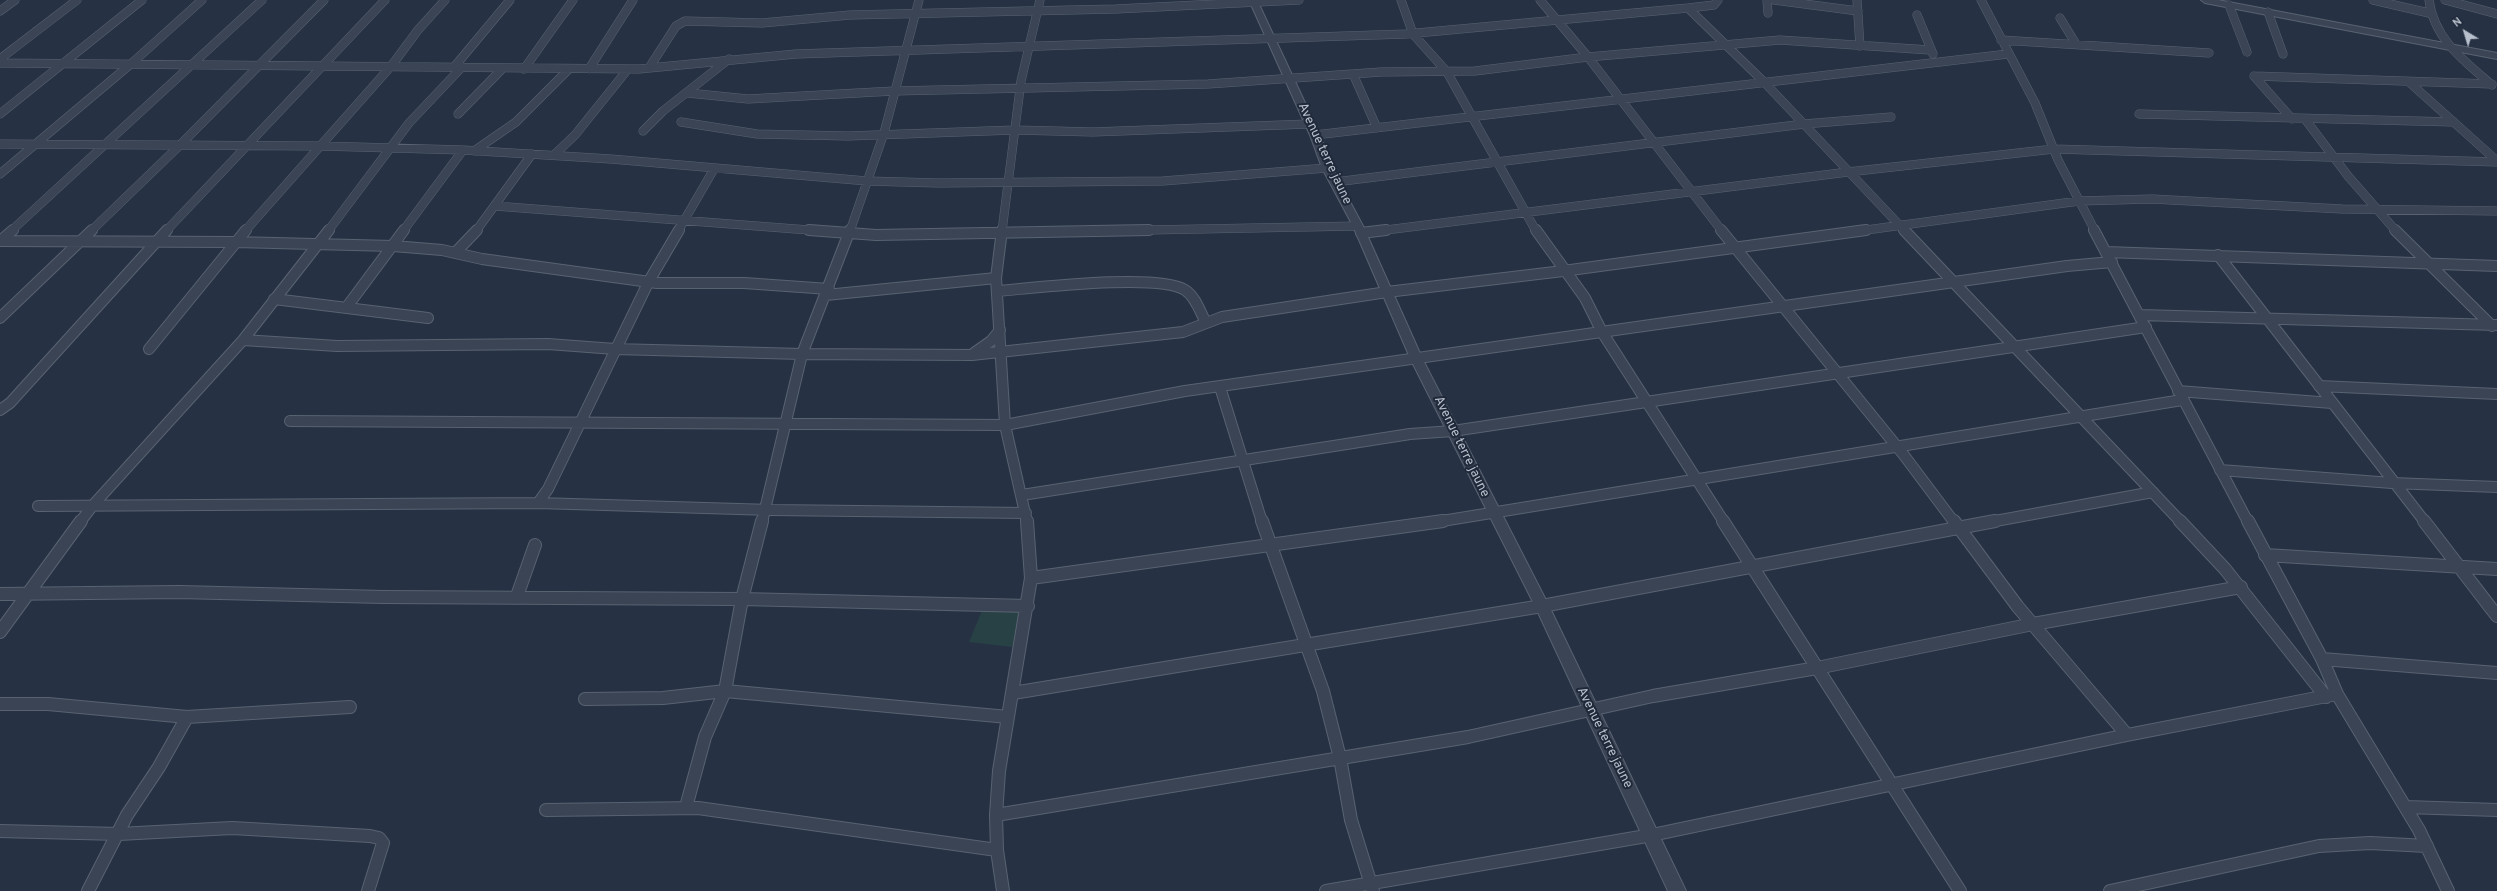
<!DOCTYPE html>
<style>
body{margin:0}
#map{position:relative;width:2497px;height:891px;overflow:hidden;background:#263244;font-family:Overpass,sans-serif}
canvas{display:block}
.north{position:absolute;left:2445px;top:12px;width:40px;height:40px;-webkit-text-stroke:3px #1f2939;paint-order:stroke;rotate:322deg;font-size:11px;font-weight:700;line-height:16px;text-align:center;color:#b8c0cd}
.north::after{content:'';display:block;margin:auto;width:14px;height:18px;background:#b8c0cd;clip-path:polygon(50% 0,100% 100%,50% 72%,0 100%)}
</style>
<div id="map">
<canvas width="2497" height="891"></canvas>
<div class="north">N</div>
</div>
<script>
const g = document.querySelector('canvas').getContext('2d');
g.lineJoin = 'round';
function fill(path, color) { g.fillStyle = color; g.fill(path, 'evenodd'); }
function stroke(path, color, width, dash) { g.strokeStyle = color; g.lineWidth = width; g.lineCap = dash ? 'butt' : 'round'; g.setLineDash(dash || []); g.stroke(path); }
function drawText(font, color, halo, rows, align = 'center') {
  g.font = font + ' Overpass,sans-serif'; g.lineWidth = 4; g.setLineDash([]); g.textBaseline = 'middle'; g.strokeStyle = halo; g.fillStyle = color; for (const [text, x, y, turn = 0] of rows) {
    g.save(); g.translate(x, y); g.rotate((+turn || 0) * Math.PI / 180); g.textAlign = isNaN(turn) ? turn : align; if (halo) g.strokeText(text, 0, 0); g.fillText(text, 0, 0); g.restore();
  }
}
const green = new Path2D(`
 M 983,608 L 1024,612 L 1012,647 L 969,642 Z`);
const minorFar2 = new Path2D(`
 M 1401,0 L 1413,34 L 1447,72 L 1536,231
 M 1540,0 L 1588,57 L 1722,231
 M 1767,0 L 1768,13
 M 1774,0 L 1858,11
 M 1857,0 L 1860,46
 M 1981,0 L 2035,103 L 2058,160 L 2095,231
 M 2373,0 L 2429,13
 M 2429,0 C 2434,39 2464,61 2492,85
 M 2445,0 L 2497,14
 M 2229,5 L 2247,52
 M 1688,8 L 1765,83 L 1905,231
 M 0,11 L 15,0
 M 2268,12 L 2283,54
 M 1917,15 L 1933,54
 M 2060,18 L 2076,44
 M 2001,40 L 2209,53
 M 0,59 L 77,0
 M 0,63 L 639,69 L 796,54 L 1406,34 L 1688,8 L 1714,5 L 1718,0
 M 455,66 L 510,0
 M 649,68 L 676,26 L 685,21 L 762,23 L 850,15 L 1116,9 L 1299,0
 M 524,69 L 573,0
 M 589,69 L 633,0
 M 1353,74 L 1377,128
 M 2254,76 L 2492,84
 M 2254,76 L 2292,119
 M 2409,82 L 2497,161
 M 688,93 L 748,99 L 894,91 L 1208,84 L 1381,72 L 1475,71 L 1588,57 L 1780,40 L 1930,50
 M 0,114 L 142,0
 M 458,114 L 503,68
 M 2139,114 L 2454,122
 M 2305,119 L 2348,176 L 2396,231
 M 681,122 L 757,134 L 848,136 L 1015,130 L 1093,132 L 1309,124
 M 643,131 L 663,111 L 729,59
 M 1315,135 L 2008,54
 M 0,144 L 321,146 L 463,150 L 611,159 L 867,181 L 938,183 L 1163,181 L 1327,168
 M 474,151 L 516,122 L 569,69
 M 554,155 L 575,135 L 628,69
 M 0,174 L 132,63 L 202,0
 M 1335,182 L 1804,124 L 1891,117
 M 495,206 L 822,231
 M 11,231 L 262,0
 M 91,231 L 179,146 L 324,0
 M 166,231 L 385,0
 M 245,231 L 392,65 L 418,30 L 445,0
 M 328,231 L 409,123 L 462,67
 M 403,231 L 463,150
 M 476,231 L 532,154
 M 678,231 L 714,169
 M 850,231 L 884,133 L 919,0
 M 1002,231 L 1021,81 L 1040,0
 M 1095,231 L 1358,226
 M 1378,231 L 1848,172 L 2054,149 L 2497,162
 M 1859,231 L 2079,201 L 2152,199 L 2342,209 L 2497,211`);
const minorFar1 = new Path2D(`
 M 809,230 L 876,235 L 1149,230
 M 1002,230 L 996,278 L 1005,425 L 1027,522
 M 1536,230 L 1585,298 L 1602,332 L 1724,522
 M 1721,230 L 1903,454 L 1954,522
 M 1904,230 L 2181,522
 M 2094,230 L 2248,522
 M 2395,230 L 2492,326
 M 1361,233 L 1386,230
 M 0,241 L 235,242 L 393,246 L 442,250 L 482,259 L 657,283 L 744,283 L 829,289
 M 0,241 L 13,230
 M 2106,252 L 2497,266
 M 455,253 L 477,230
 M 2218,255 L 2425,522
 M 997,291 C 1034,288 1158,273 1185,290 C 1195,296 1200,311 1205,321
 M 826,295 L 996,278
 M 274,299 L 428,318
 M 346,308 L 404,230
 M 2140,315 L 2497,325
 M 0,318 L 92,230
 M 243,340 L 337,346 L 548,344 L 615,349 L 802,354 L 972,355 L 1183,332 L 1222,317 L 1387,292 L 1563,271 L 1866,230
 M 149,349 L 246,230
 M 974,353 L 991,341 L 1000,330
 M 2319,386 L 2497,394
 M 1220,387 L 1262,522
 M 2178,391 L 2332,403
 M 0,410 L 10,403 L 167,230
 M 290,421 L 1005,425 L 1185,391 L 2067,266 L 2112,262
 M 2220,470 L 2392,483 L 2497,487
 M 1022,495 L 1410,434 L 1453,431 L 2146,327
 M 538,503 L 548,489 L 649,281 L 679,230
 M 38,506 L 538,503 L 772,510 L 1026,513
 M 80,522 L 94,504 L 243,340 L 329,230
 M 762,522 L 802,354 L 850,230
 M 1436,522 L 2182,400
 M 1990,522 L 2153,492`);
const minor = new Path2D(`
 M 1262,521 L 1323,691 L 1340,758 L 1351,820 L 1373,891
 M 1723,521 L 1960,891
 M 1954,521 L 2018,607 L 2127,735
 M 2180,521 L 2225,569 L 2326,697
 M 2248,521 L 2322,659 L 2337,694 L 2419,830 L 2448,891
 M 2424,521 L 2497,616
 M 2265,555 L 2497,569
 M 1031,578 L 1443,521
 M 0,594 L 179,592 L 383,597 L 742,599 L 1028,606
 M 517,596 L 535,545
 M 0,632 L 81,521
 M 2322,659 L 2497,673
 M 1013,693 L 1542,606 L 1995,521
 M 585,699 L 663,698 L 725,691 L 1008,717
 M 0,704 L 48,704 L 187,717 L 350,707
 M 686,807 L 705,737 L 725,691 L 742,599 L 762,521
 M 2406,807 L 2497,810
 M 546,810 L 698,808 L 997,850
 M 996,815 L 1468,737 L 1653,696 L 1817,668 L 2033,624 L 2241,587
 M 0,831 L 119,834 L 232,828 L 370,836 L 379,838 L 383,843 L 368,891
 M 88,891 L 127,815 L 159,767 L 187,717
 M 1003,891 L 997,850 L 996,815 L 999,771 L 1031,578 L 1027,521
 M 1326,891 L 1652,835 L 2127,735 L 2337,694
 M 2110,891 L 2319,846 L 2370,843 L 2427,846`);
const tertiary = new Path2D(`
 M 1249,0 L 1257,0 L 1320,135 L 1332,168 L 1363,226 L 1423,360 L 1549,606 L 1686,891 L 1668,891 L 1535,606 L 1411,360 L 1353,226 L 1322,168 L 1310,135 Z
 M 2201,0 L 2218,0 L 2497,53 L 2497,59 L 2205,3 Z`);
const streetNames = [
 ["Avenue terre jaune",1324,154,65],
 ["Avenue terre jaune",1461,447,64],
 ["Avenue terre jaune",1604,738,64]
];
fill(green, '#284145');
stroke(minorFar2, '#596271', 9);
stroke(minorFar1, '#596271', 12);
stroke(minor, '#596271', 14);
stroke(tertiary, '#596271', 2);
stroke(minorFar2, '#3a4454', 8);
stroke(minorFar1, '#3a4454', 10);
stroke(minor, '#3a4454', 12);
fill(tertiary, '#3a4454');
drawText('13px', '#b8c0cd', '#1f2939', streetNames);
</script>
